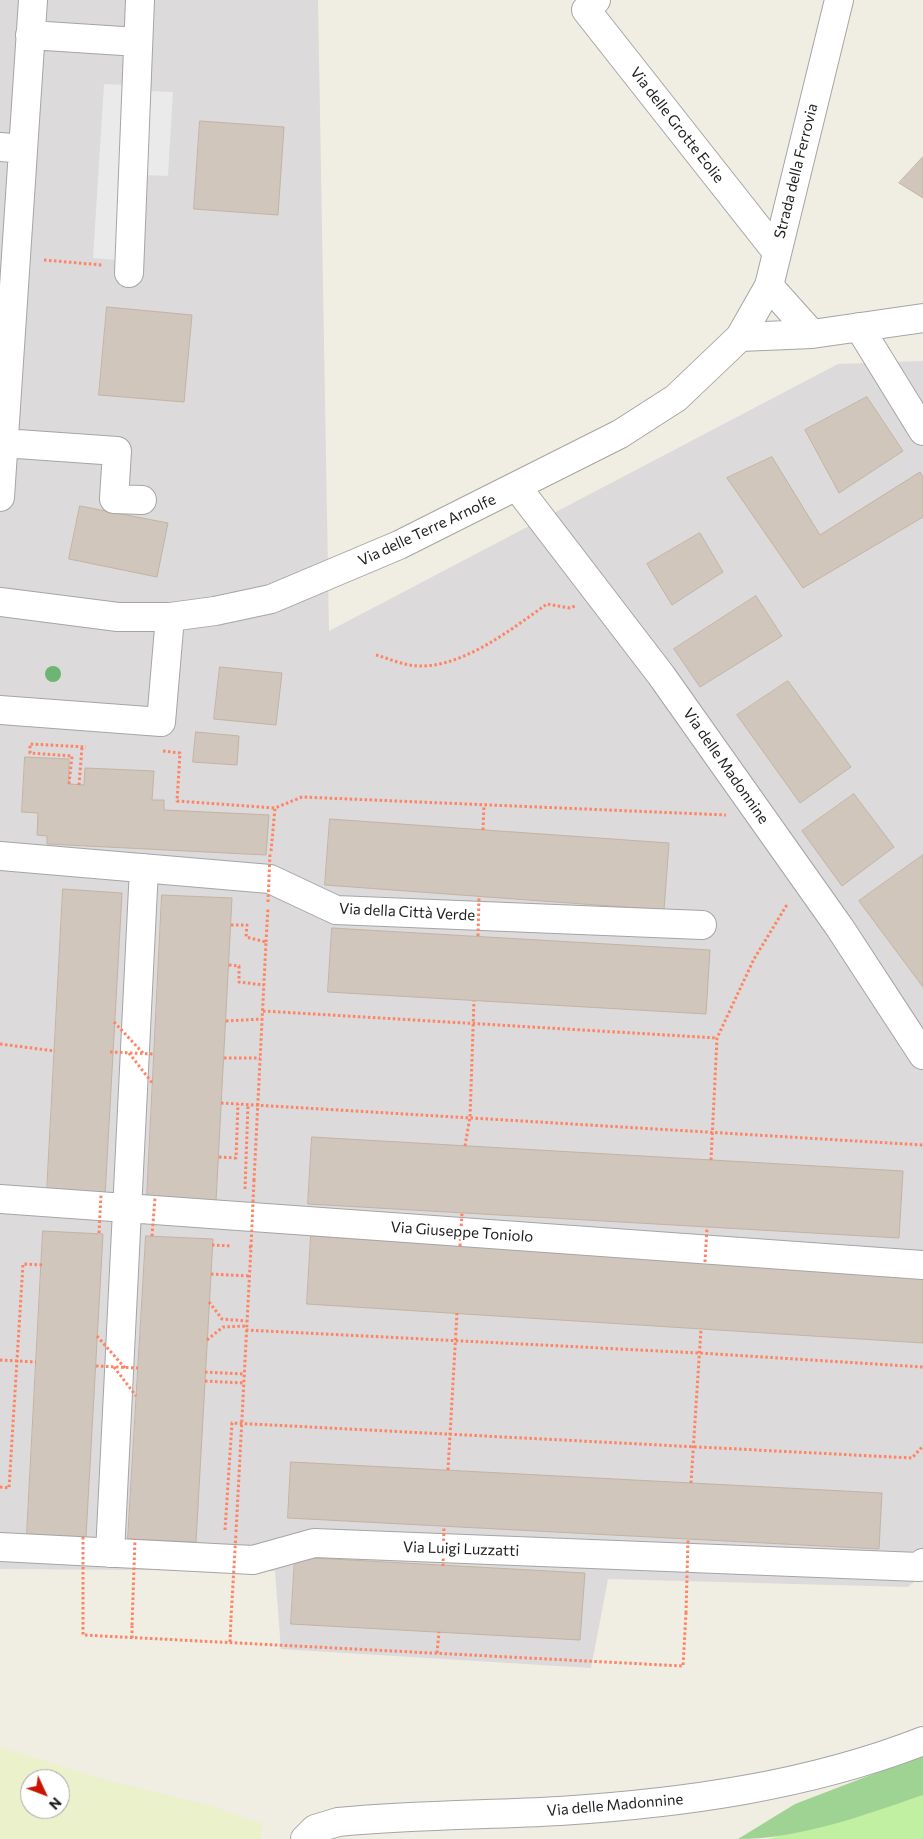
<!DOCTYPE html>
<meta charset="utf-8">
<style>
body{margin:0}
#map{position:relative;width:923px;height:1839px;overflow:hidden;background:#f0ede2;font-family:Commissioner,sans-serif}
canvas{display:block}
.north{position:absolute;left:20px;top:1769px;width:50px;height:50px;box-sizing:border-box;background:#fff;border:1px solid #a5a5a5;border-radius:50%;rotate:133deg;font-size:14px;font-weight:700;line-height:20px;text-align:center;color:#1e1e1e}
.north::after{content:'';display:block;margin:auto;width:18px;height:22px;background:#cb1400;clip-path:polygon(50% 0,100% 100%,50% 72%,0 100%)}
</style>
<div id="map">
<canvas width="923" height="1839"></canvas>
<div class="north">N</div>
</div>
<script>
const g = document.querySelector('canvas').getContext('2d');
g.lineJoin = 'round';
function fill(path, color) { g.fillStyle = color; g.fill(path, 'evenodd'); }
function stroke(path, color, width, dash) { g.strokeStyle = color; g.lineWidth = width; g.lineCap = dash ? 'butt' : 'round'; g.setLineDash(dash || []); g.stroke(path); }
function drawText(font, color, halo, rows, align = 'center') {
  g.font = font + ' Commissioner,sans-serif'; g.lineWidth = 5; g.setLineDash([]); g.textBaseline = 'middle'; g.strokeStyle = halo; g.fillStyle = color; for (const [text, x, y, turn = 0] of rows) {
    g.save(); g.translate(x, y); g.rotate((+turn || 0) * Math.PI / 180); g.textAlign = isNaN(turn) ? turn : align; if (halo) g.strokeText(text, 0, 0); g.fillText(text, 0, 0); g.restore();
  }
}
const residential = new Path2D(`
 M 0,0 L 318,0 L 329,631 L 838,364 L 923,361 L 923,1574 L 908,1587 L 608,1579 L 591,1668 L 281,1649 L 275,1571 L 0,1569 Z`);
const farmland = new Path2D(`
 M 0,1747 L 102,1779 L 211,1806 L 263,1824 L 260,1839 L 0,1839 ZM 30,1779 L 60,1779 L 60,1809 L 30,1809 Z`);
const grass = new Path2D(`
 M 923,1795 L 923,1839 L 767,1839 L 867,1814 Z`);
const forest = new Path2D(`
 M 923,1755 L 923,1795 C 865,1815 800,1839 738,1839 L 795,1804 Z`);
const parking = new Path2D(`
 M 104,84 L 128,85 L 117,260 L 93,258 Z
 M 150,91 L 173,92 L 168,176 L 145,175 Z`);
const building = new Path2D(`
 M 200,121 L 284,127 L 278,215 L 194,209 Z
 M 923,157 L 923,198 L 899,183 Z
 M 107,307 L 192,315 L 184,402 L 99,395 Z
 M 867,397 L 903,451 L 839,493 L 805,430 Z
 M 772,457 L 820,535 L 920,472 L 923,477 L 923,517 L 803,588 L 727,478 Z
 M 80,506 L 168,523 L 157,577 L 69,559 Z
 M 700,533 L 723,572 L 672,605 L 647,564 Z
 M 756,596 L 782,636 L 700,687 L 674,649 Z
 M 220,667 L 282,673 L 276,725 L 214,719 Z
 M 788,681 L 851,767 L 800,803 L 737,715 Z
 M 196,732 L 239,736 L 237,765 L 193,762 Z
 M 25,757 L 69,759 L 69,784 L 84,785 L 85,768 L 154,771 L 152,800 L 164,800 L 164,810 L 269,815 L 266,855 L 47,844 L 47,836 L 37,835 L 38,813 L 22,812 Z
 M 854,794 L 894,847 L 842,886 L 802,831 Z
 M 330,819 L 669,843 L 664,910 L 325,885 Z
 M 923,855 L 923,987 L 859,901 Z
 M 63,889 L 122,893 L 105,1196 L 47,1192 Z
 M 162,895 L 232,898 L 216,1201 L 147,1198 Z
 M 332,928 L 710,950 L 706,1014 L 328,992 Z
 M 312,1137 L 903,1171 L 899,1238 L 308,1204 Z
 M 43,1231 L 103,1234 L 86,1537 L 27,1534 Z
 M 146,1236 L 213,1239 L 196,1542 L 128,1539 Z
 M 311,1236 L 923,1276 L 923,1343 L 307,1304 Z
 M 291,1462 L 882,1493 L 879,1549 L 288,1518 Z
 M 295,1557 L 585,1573 L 580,1640 L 291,1624 Z`);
const path = new Path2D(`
 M 44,260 L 102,265
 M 376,655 C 387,658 398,663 409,665 C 457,673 510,630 547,604 L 570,608 L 575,606
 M 163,751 L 180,753 L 177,801 L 275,808
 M 69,784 L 72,756 L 30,753 L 30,744 L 86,747
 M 79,785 L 82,747
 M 483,830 L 484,805
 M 271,851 L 275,808 L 302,797 L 726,815
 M 231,925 L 247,925 L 246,937 L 266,942 L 254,1180
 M 266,942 L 268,908
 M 229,965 L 239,966 L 239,982 L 264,985
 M 263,1011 L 717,1038
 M 226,1021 L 262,1019
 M 0,1044 L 55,1051
 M 224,1058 L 260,1058
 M 221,1103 L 923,1145
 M 465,1146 L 470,1117 L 474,1001
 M 219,1157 L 236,1158 L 238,1104
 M 711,1160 L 717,1038 L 754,959 L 788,903
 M 245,1189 L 248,1104
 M 212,1245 L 232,1246
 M 211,1274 L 249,1276
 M 209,1302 L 222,1319 L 247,1321
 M 246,1330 L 699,1353 L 923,1367
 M 207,1340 L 223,1327 L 246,1326
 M 0,1360 L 36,1362
 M 205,1372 L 244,1374
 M 205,1381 L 243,1383
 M 448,1470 L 457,1313
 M 691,1483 L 701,1329
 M 0,1487 L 9,1488 L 23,1264 L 42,1265
 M 225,1530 L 232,1423 L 912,1458 L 923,1446
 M 236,1532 L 251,1247 L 248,1247
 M 83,1622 L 83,1635 L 683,1666 L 686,1613
 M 132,1638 L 132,1625
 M 230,1642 L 231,1618
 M 437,1653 L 439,1632`);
const minor = new Path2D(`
 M 596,0 L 586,10 L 776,251
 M 30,35 L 138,42
 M 0,147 L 23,149
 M 129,273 L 140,0
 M 769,286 L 812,334
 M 859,327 L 923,431
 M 740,337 L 812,334 L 923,318
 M 3,443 L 117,451 L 114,499 L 142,500
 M 517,487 L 661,675 L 840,928 L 923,1055
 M 0,497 L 33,0
 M 0,710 L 161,722 L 170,617
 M 0,856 L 270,879 L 336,910 L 702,925
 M 0,1199 L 923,1265
 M 0,1547 L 253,1560 L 314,1543 L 919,1567 L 923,1563
 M 110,1553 L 144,868
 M 305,1839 L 315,1829 L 338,1822 C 412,1815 486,1815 560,1811 C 683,1803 808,1786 923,1741`);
const tertiary = new Path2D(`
 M 0,602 L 118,617 L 170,617 L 215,611 L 271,599 L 399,545 L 620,434 L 676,398 L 740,337 L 769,286 L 839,0`);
const pathBridge = new Path2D(`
 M 268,902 L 270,854
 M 478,936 L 479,896
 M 114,1022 L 143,1053
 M 110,1052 L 154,1054
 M 129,1053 L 153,1084
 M 99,1233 L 101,1195
 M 152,1236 L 155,1198
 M 460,1246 L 462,1213
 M 251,1247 L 254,1180
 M 705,1262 L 707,1227
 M 97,1336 L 125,1368
 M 96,1366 L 138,1368
 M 114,1367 L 136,1396
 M 83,1537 L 83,1622
 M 443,1566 L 444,1527
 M 686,1613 L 688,1539
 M 231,1618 L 236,1533
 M 132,1625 L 135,1539`);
const trees = [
 [53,674]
];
const streetNames = [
 ["Via delle Grotte Eolie",677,125,52],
 ["Strada della Ferrovia",796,171,-76],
 ["Via delle Terre Arnolfe",427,530,-25],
 ["Via delle Madonnine",726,766,55],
 ["Via della Città Verde",407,912,3],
 ["Via Giuseppe Toniolo",462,1232,4],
 ["Via Luigi Luzzatti",461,1549,2],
 ["Via delle Madonnine",615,1805,-5]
];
fill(residential, '#dcdada');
fill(farmland, '#eaf1cb');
fill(grass, '#c1f0a3');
fill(forest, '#9fd393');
fill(parking, '#eaeaea');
fill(building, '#d0c6bb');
stroke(building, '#c3b4a3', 1);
stroke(minor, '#a5a5a5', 30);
stroke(tertiary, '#a5a5a5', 30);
stroke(path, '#ff8364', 3, [2.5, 2.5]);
stroke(minor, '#fff', 28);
stroke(tertiary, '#fff', 28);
stroke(pathBridge, '#ff8364', 3, [2.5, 2.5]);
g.fillStyle = '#6cb573';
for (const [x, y] of trees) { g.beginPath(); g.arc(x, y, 8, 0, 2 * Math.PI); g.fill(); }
drawText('15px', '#1e1e1e', '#fff', streetNames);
</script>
